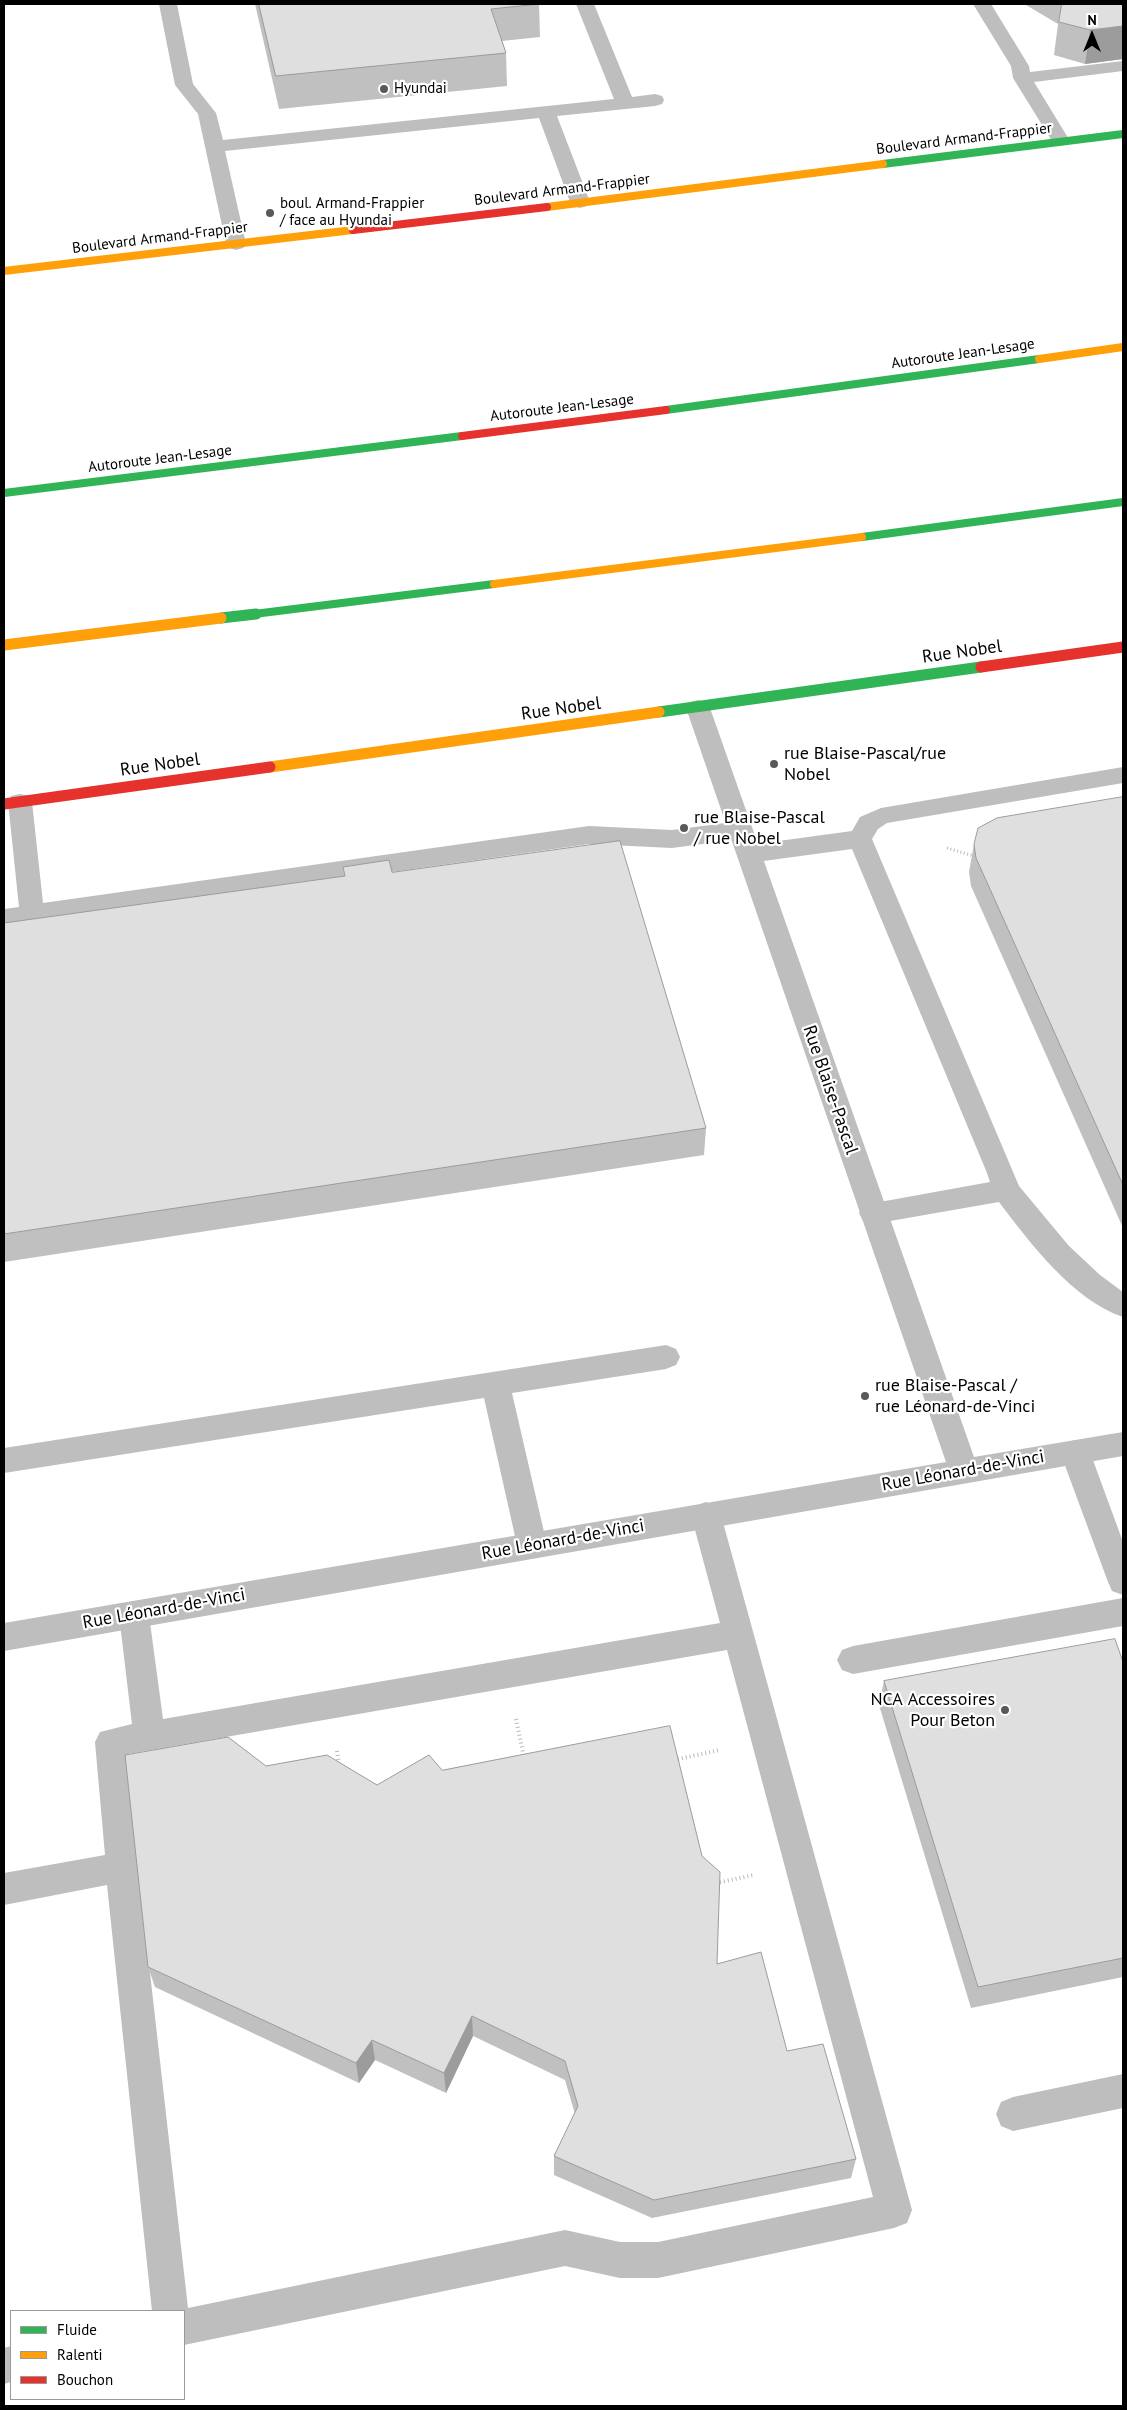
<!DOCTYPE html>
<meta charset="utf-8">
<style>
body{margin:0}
#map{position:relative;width:1127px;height:2410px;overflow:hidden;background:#fff;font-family:"PT Sans",sans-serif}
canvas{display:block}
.frame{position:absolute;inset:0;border:5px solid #000;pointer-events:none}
.legend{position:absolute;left:10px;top:2310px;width:175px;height:90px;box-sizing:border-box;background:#fff;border:1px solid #999;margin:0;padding:6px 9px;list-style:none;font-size:15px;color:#000}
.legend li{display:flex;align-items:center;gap:10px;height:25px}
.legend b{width:25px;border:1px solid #999}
.north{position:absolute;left:1067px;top:10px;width:50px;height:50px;-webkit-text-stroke:4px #fff;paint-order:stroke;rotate:0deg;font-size:14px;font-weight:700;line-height:20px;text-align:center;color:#000}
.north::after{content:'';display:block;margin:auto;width:18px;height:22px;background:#000;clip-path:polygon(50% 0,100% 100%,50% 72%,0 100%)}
</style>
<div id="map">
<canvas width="1127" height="2410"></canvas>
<div class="frame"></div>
<ul class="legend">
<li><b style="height:6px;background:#30b455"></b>Fluide</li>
<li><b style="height:6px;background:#ff9f0a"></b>Ralenti</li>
<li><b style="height:6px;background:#e5322d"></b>Bouchon</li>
</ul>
<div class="north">N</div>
</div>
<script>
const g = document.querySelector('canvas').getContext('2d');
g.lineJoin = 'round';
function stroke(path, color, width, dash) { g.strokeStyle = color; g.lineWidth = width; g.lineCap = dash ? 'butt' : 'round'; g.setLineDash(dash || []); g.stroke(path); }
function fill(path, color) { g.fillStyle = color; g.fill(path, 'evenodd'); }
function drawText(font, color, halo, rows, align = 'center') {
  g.font = font + ' "PT Sans",sans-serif'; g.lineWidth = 4.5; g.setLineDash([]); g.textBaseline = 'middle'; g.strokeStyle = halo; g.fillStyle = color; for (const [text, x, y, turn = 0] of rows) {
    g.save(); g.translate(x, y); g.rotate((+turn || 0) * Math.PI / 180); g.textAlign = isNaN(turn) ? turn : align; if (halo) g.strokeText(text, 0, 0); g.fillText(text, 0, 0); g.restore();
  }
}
const pathFar1 = new Path2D(`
 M 947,848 L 974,856`);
const path = new Path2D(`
 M 516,1719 L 524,1757
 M 337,1751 L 339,1764
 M 674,1760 L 720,1750
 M 716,1883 L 754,1875`);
const lane = new Path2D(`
 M 159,4 L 177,4 L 193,84 L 216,113 L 223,140 L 614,99 L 576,4 L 594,4 L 632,97 L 655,94 L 662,96 L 664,100 L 662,104 L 655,106 L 557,116 L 590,202 L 587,206 L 580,208 L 573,206 L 570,202 L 539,118 L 225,151 L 246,244 L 243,248 L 236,250 L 229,248 L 226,244 L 198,114 L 175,85 Z
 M 973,4 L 991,4 L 1029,66 L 1030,72 L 1123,61 L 1123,71 L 1034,82 L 1070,141 L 1068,145 L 1054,145 L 1052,141 L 1013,78 L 1011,66 Z
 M 1123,767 L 1123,783 L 887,823 L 878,829 L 872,839 L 1019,1186 L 1069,1246 L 1100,1275 L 1123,1292 L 1123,1317 C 1074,1301 1029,1242 999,1202 L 873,1224 L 863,1221 L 859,1213 L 863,1205 L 990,1182 L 987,1173 L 852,849 L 749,863 L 740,860 L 737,854 L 740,848 L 749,845 L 852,831 L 860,817 L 881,808 Z
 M 20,794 L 29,796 L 32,802 L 43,903 L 589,826 L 672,830 L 740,821 L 749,824 L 752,830 L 749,836 L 740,839 L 672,848 L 589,844 L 4,927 L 4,909 L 19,907 L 8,802 L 11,796 Z
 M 666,1345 L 676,1349 L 680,1357 L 676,1365 L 666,1369 L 512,1393 L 547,1545 L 543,1554 L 532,1558 L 521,1554 L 517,1545 L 484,1398 L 4,1473 L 4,1448 Z
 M 1075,1440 L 1085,1443 L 1090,1452 L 1123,1542 L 1123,1595 L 1112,1591 L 1108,1582 L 1060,1452 L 1065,1443 Z
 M 706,1502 L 717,1506 L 721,1515 L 912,2210 L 907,2223 L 894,2228 L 658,2278 L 620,2278 L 565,2266 L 184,2345 L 184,2311 L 152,2311 L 107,1885 L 4,1905 L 4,1873 L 105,1855 L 95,1742 L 100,1732 L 132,1724 L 119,1615 L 123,1605 L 134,1601 L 145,1605 L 149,1615 L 163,1719 L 720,1623 L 691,1515 L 695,1506 ZM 727,1650 L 873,2197 L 658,2242 L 620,2242 L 565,2230 L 188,2308 L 138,1867 L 128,1754 Z
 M 1123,1598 L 1123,1626 L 853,1674 L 842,1670 L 837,1660 L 842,1650 L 853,1646 Z
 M 1123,2074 L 1123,2108 L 1013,2131 L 1001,2126 L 996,2114 L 1001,2102 L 1013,2097 Z
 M 11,2346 L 11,2382 L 4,2384 L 4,2348 Z`);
const street = new Path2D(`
 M 698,700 L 706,702 L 710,708 L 974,1457 L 1123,1432 L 1123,1456 L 4,1651 L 4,1623 L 946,1462 L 686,708 L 690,702 Z`);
const fastFar1 = new Path2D(`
 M 883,164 L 1123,134
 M 666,410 L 1039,359
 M 4,493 L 462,436
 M 862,537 L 1123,502
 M 246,615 L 494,584`);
const fast = new Path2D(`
 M 221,618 L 256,614
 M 659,712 L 981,667`);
const slowFar1 = new Path2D(`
 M 547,207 L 883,164
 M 4,271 L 353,230
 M 1039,359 L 1123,347
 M 494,584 L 862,537`);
const slow = new Path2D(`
 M 4,645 L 221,618
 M 270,767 L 659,712`);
const jamFar1 = new Path2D(`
 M 353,230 L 547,207
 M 462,436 L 666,410`);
const jam = new Path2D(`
 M 981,667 L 1123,647
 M 4,804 L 270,767`);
const wall = new Path2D(`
 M 255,4 L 539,4 L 540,37 L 502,41 L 506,53 L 507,86 L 279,109 Z
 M 1026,4 L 1123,4 L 1123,59 L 1085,64 L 1054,55 L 1058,24 L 1026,5 Z
 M 1123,797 L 1123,1228 L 971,886 L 969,872 L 974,844 Z
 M 343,867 L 392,872 L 706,1128 L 704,1155 L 4,1262 L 4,923 L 344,876 Z
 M 1123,1662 L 1123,1977 L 971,2008 L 879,1705 L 884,1681 Z
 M 266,1766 L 377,1785 L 442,1770 L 717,1964 L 787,2051 L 856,2159 L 851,2178 L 652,2218 L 554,2175 L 554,2156 L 575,2114 L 565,2080 L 473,2036 L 446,2093 L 375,2060 L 359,2083 L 155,1987 L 148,1967 Z`);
const shadedWall = new Path2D(`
 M 1123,26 L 1123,59 L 1085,64 L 1090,30 Z
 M 472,2016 L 473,2036 L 446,2093 L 444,2073 Z
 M 372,2040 L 375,2060 L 359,2083 L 356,2063 Z`);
const building = new Path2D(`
 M 259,4 L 539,4 L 491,9 L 506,53 L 276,76 Z
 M 1062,4 L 1123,4 L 1123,26 L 1090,30 L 1059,22 Z
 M 1123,797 L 1123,1185 L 976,858 L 974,844 L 978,828 L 997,818 Z
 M 620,841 L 706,1128 L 4,1234 L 4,923 L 345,876 L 343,867 L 389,860 L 392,872 Z
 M 1115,1639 L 1123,1662 L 1123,1958 L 978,1987 L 884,1681 Z
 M 670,1726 L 702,1856 L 720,1872 L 717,1964 L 761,1952 L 787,2051 L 823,2044 L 856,2159 L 654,2200 L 554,2156 L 578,2106 L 565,2061 L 472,2016 L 444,2073 L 372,2040 L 356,2063 L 148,1967 L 125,1755 L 228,1737 L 266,1766 L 327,1755 L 377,1785 L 429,1755 L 442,1770 Z`);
const markers = [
 [384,89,5,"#595959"],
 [270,213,5,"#595959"],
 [774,764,5,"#595959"],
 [684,828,5,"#595959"],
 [865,1396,5,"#595959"],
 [1005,1710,5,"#595959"]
];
const farPoinames = [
 ["Hyundai",394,89],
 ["boul. Armand-Frappier",280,204],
 ["/ face au Hyundai",280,221]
];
const farStreetnames = [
 ["Boulevard Armand-Frappier",964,139,-7],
 ["Boulevard Armand-Frappier",562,190,-7],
 ["Boulevard Armand-Frappier",160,238,-7],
 ["Autoroute Jean-Lesage",963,354,-8],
 ["Autoroute Jean-Lesage",562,408,-7],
 ["Autoroute Jean-Lesage",160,459,-7]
];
const streetNames = [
 ["Rue Nobel",962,652,-8],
 ["Rue Nobel",561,709,-8],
 ["Rue Nobel",160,765,-8],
 ["Rue Blaise-Pascal",830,1090,71],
 ["Rue Léonard-de-Vinci",963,1471,-10],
 ["Rue Léonard-de-Vinci",563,1540,-10],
 ["Rue Léonard-de-Vinci",164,1609,-10]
];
const poiNames = [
 ["rue Blaise-Pascal/rue",784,754],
 ["Nobel",784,775],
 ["rue Blaise-Pascal",694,818],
 ["/ rue Nobel",694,839],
 ["rue Blaise-Pascal /",875,1386],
 ["rue Léonard-de-Vinci",875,1407],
 ["NCA Accessoires",995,1700,"right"],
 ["Pour Beton",995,1721,"right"]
];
stroke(pathFar1, '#b9b9b9', 3, [1, 2.5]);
stroke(path, '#b9b9b9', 4, [1, 3]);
fill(lane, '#bebebe');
fill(street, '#bebebe');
stroke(fastFar1, '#30b455', 8);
stroke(fast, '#30b455', 11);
stroke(slowFar1, '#ff9f0a', 8);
stroke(slow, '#ff9f0a', 11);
stroke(jamFar1, '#e5322d', 8);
stroke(jam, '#e5322d', 11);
fill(wall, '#c0c0c0');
fill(shadedWall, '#9c9c9c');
fill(building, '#dfdfdf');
stroke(building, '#9c9c9c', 1);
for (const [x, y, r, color] of markers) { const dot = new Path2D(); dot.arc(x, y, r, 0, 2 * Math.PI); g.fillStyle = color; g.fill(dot); stroke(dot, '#fff', 2); }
drawText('15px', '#000', '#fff', farPoinames, 'left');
drawText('15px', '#000', '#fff', farStreetnames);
drawText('18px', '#000', '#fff', streetNames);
drawText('18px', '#000', '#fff', poiNames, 'left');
</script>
